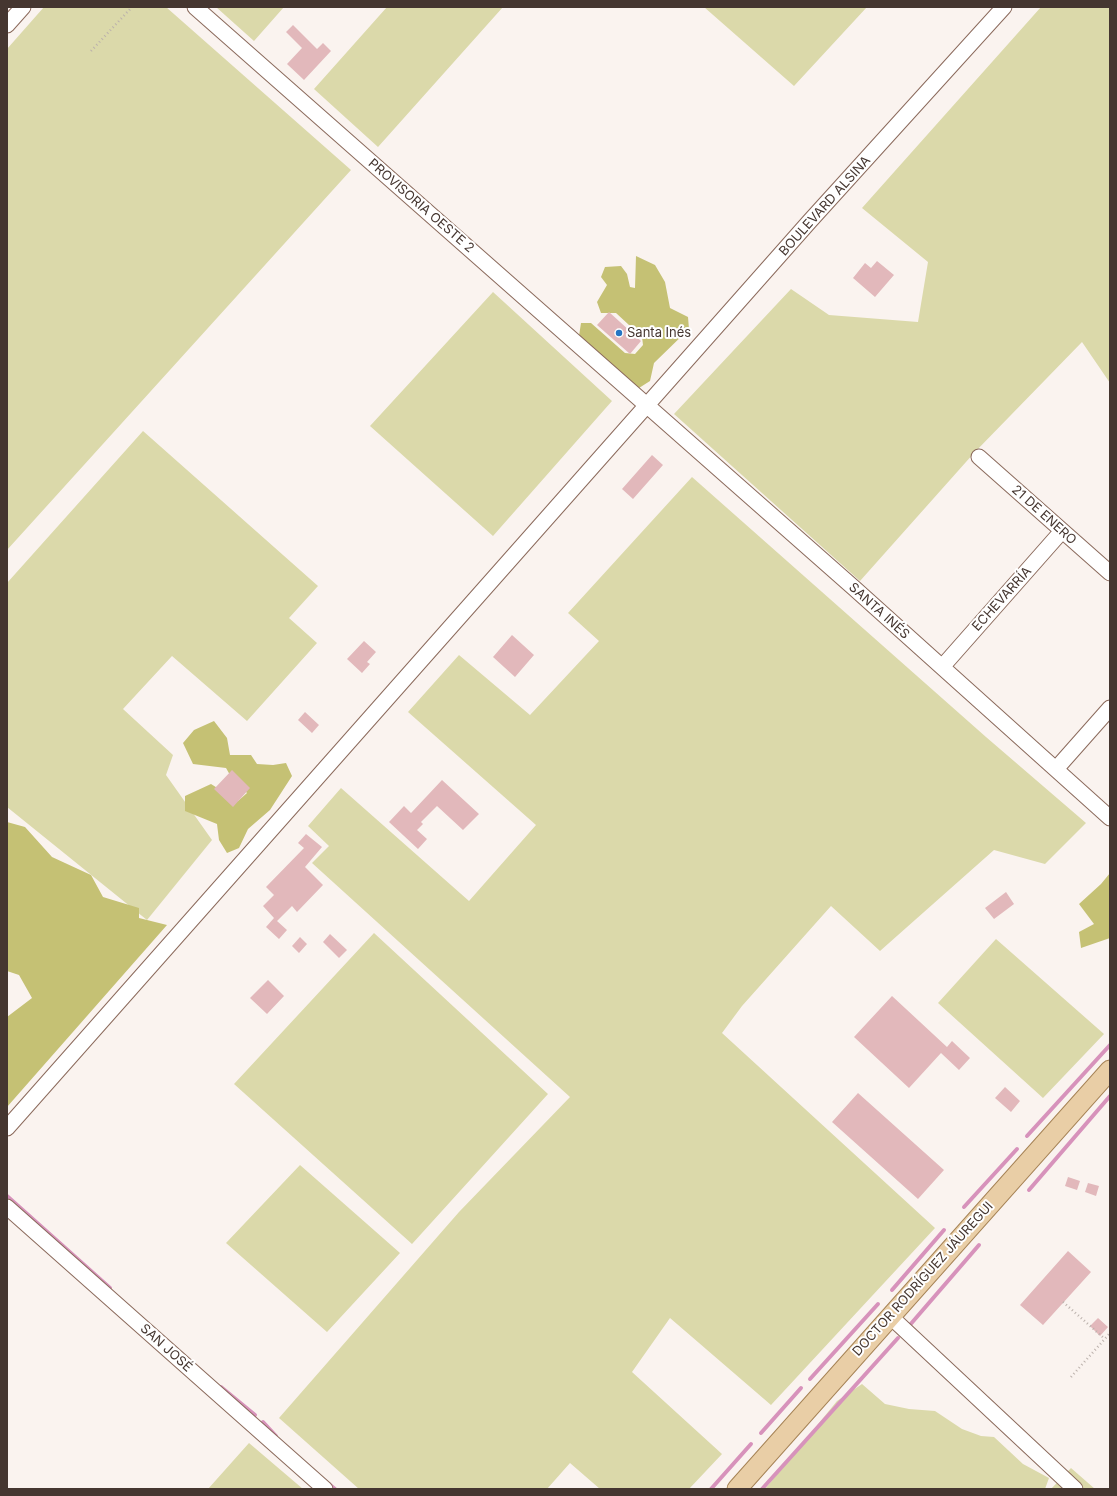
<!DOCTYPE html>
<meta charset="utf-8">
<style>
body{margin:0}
#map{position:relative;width:1117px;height:1496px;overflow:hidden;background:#faf3ef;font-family:Inter,sans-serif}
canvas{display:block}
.frame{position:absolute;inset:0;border:8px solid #453630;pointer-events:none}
</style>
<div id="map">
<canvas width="1117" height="1496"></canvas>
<div class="frame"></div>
</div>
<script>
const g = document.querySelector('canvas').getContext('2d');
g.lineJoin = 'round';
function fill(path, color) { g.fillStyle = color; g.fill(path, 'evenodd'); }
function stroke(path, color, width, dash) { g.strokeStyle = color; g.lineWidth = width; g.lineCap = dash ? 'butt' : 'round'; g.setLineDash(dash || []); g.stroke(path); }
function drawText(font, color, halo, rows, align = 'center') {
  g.font = font + ' Inter,sans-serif'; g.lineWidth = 4; g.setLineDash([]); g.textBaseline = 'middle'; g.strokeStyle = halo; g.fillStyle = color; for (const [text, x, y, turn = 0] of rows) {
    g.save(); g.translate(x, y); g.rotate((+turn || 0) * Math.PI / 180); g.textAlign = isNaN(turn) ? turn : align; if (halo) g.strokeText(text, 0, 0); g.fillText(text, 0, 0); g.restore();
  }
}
const green = new Path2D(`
 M 44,7 L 166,7 L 351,170 L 7,550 L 7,49 Z
 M 216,7 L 284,7 L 254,41 Z
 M 387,7 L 503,7 L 378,147 L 314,89 Z
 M 704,7 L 867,7 L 794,86 Z
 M 1041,7 L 1110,7 L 1110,383 L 1082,342 L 974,453 L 860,581 L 674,414 L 791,289 L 829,315 L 918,322 L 928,262 L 862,208 Z
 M 493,292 L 612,401 L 493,536 L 370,426 Z
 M 143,431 L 318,586 L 289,618 L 317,643 L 247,721 L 172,656 L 123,709 L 173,755 L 166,775 L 212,840 L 147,920 L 7,807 L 7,583 Z
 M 692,477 L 986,737 L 1086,823 L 1045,864 L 994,850 L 880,951 L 831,906 L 742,1006 L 722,1033 L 935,1228 L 771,1405 L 670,1318 L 632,1372 L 722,1454 L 689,1489 L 600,1489 L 570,1463 L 547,1489 L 359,1489 L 279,1418 L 459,1212 L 570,1097 L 312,863 L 329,846 L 308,826 L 341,788 L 469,901 L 536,825 L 408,712 L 459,655 L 530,715 L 599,641 L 568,613 Z
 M 374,933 L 548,1094 L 412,1244 L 234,1084 Z
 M 996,939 L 1104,1034 L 1043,1098 L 938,1003 Z
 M 300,1165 L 400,1253 L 327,1332 L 226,1243 Z
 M 862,1384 L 885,1404 L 909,1409 L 935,1411 L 962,1429 L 981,1436 L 994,1437 L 1023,1464 L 1049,1478 L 1045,1489 L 765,1489 L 837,1401 Z
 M 249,1443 L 303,1489 L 208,1489 Z
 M 1071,1468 L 1095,1489 L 1051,1489 Z`);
const forest = new Path2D(`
 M 636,256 L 655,265 L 665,282 L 670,308 L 688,317 L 689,329 L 654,363 L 650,381 L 639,388 L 624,379 L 579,336 L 581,323 L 591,323 L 625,353 L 635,354 L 643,345 L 642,337 L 616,313 L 601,313 L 597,302 L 607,285 L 601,277 L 605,267 L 621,266 L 627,274 L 630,287 L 635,288 Z
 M 214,721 L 227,738 L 230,755 L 251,755 L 257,764 L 273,765 L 286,763 L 292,776 L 270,810 L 248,829 L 239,848 L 227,853 L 219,840 L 217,824 L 185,811 L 185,796 L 211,784 L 238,801 L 247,793 L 230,775 L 226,768 L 193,764 L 183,743 L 194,730 Z
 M 7,822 L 25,827 L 52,857 L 91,875 L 103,897 L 139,908 L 139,918 L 167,925 L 7,1107 L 7,1017 L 32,998 L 19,975 L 7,971 Z
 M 1110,873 L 1110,938 L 1081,948 L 1079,932 L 1094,924 L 1079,904 L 1101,884 Z`);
const stream = new Path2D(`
 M 1027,1136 L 1110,1045
 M 1029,1190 L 1110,1096
 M 7,1196 L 110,1288
 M 964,1207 L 1017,1149
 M 892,1290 L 944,1230
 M 909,1326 L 979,1245
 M 810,1379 L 878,1304
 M 221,1387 L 255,1415
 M 263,1422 L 276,1436
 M 761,1433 L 801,1388
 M 329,1484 L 335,1489
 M 711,1489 L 751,1444
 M 762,1489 L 898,1338`);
const building = new Path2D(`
 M 293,25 L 317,49 L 323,43 L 331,51 L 304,80 L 287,64 L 302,48 L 286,32 Z
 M 877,261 L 894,275 L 875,297 L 853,278 L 865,263 L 871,268 Z
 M 609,312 L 641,341 L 630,354 L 597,325 Z
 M 652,455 L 663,465 L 633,499 L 622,489 Z
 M 512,635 L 534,655 L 515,677 L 493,657 Z
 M 364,641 L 376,652 L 367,662 L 370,664 L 362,673 L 347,659 Z
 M 305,712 L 319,725 L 312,733 L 298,720 Z
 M 232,770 L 250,788 L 233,807 L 214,789 Z
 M 442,780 L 479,814 L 463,830 L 437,806 L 421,822 L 423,824 L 417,830 L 427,839 L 418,849 L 389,822 L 404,806 L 411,813 Z
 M 306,834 L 322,847 L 305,867 L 323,885 L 297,912 L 292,906 L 277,921 L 287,930 L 279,939 L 266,927 L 274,918 L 263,906 L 274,895 L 266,887 L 304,848 L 298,843 Z
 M 1006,892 L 1014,904 L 994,919 L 985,908 Z
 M 330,934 L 347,950 L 339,958 L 323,942 Z
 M 300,937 L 307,944 L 299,953 L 292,946 Z
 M 268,980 L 284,996 L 267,1014 L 250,998 Z
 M 892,996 L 947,1047 L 952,1041 L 970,1058 L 959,1070 L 941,1053 L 909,1088 L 854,1037 Z
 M 1005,1087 L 1020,1101 L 1011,1112 L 995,1098 Z
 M 858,1093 L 944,1170 L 918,1199 L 832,1122 Z
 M 1068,1177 L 1080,1181 L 1077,1190 L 1065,1186 Z
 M 1088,1183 L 1099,1186 L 1096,1196 L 1085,1192 Z
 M 1068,1251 L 1091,1272 L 1043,1325 L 1020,1305 Z
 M 1098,1318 L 1108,1327 L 1100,1336 L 1090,1326 Z`);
const path = new Path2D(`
 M 91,51 L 132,7
 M 1063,1302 L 1105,1339
 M 1071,1377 L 1110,1333`);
const minor = new Path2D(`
 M 195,7 L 854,588 L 1110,818
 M 7,25 L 23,7
 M 979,457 L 1110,573
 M 942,667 L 1062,531
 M 1056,769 L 1110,708
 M 7,1128 L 809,222 L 1004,7
 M 7,1207 L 325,1489
 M 891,1317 L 1075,1489`);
const major = new Path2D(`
 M 737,1489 L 1110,1070`);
const markers = [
 [619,333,4,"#2575c4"]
];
const streetNames = [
 ["PROVISORIA OESTE 2",421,206,41],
 ["BOULEVARD ALSINA",825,206,-48],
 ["21 DE ENERO",1044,515,42],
 ["ECHEVARRÍA",1002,599,-48],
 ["SANTA INÉS",879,611,42],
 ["DOCTOR RODRÍGUEZ JÁUREGUI",923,1279,-48],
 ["SAN JOSÉ",166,1348,42]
];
const poiNames = [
 ["Santa Inés",627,333]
];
fill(green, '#dbd9aa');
fill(forest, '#c5c174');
stroke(stream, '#d792bb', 4);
fill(building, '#e2b8bb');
stroke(minor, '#8b6a5c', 17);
stroke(major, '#a68356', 21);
stroke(path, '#bbb1ac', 2.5, [1, 3]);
stroke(minor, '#fff', 15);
stroke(major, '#e9cea6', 19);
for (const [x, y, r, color] of markers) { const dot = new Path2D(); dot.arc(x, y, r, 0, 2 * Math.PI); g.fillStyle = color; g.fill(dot); stroke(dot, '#fff', 1.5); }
drawText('13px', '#453630', '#fff', streetNames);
drawText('13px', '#453630', '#fff', poiNames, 'left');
</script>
